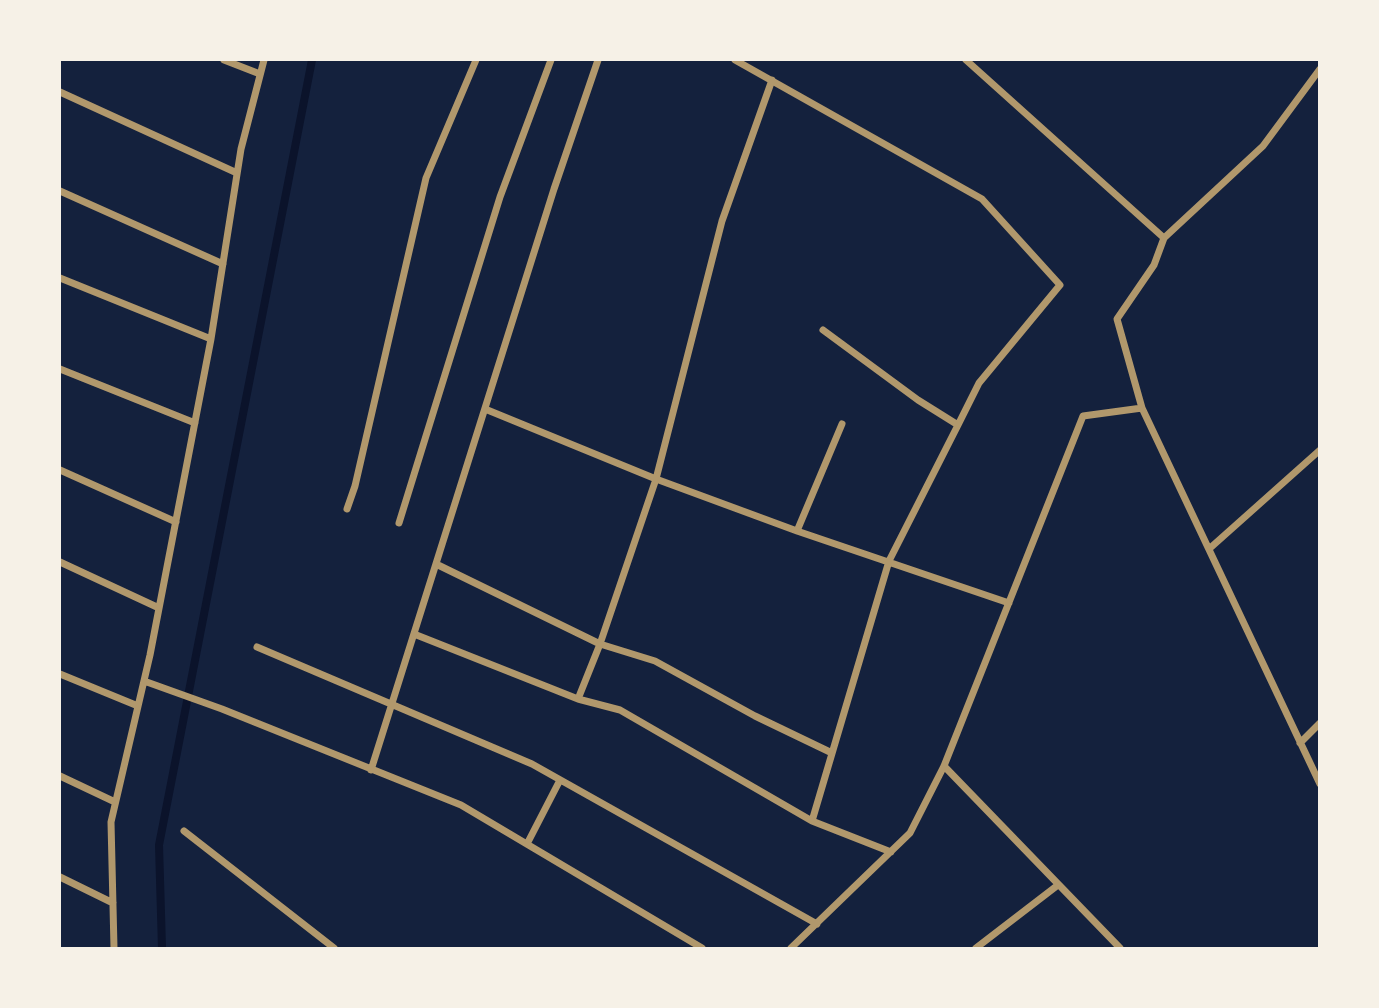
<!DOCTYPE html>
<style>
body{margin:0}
#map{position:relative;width:1379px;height:1008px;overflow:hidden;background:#14213d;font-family:"PT Sans",sans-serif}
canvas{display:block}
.frame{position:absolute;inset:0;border:61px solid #f6f1e7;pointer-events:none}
</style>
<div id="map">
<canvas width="1379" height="1008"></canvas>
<div class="frame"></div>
</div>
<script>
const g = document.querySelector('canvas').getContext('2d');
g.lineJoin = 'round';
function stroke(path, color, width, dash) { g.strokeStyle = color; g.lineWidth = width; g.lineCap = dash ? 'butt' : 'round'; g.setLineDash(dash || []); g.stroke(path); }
const stream = new Path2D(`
 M 162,948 L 159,845 L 312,60`);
const minor = new Path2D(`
 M 224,60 L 260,74
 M 735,60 L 982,199 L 1060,285 L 979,383 L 958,425 L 918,400 L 823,330
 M 966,60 L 1164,238 L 1154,265 L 1117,319 L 1142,408
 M 60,92 L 237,173
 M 60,191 L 223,264
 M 1164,238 L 1263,146 L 1320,69
 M 60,278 L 211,339
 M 60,369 L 195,423
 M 485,409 L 656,479 L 797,531 L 1009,603
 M 60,470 L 176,522
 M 347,509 L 355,486 L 426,178 L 476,60
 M 399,523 L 500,197 L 551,60
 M 797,531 L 842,424
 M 1209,549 L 1320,450
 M 60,562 L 159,608
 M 436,564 L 600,644 L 656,479 L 722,221 L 772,80
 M 414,634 L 578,699 L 620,710 L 812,821
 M 257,647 L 532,764 L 817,924
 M 60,674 L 138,706
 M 144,681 L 222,709 L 461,805 L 702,948
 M 578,699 L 600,644 L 655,661 L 755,716 L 832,753
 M 1300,743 L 1320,723
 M 944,766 L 1120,948
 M 371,770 L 554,189 L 598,60
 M 60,776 L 115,802
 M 184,831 L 334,948
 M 527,844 L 560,780
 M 891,852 L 812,821 L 889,561 L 958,425
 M 60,877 L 113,903
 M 114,948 L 111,822 L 150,655 L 211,339 L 241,149 L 264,60
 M 791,948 L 910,833 L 944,766 L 1083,416 L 1142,408 L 1320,784
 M 976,948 L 1058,885`);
stroke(stream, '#0b132b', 8);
stroke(minor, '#b1986c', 7);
</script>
